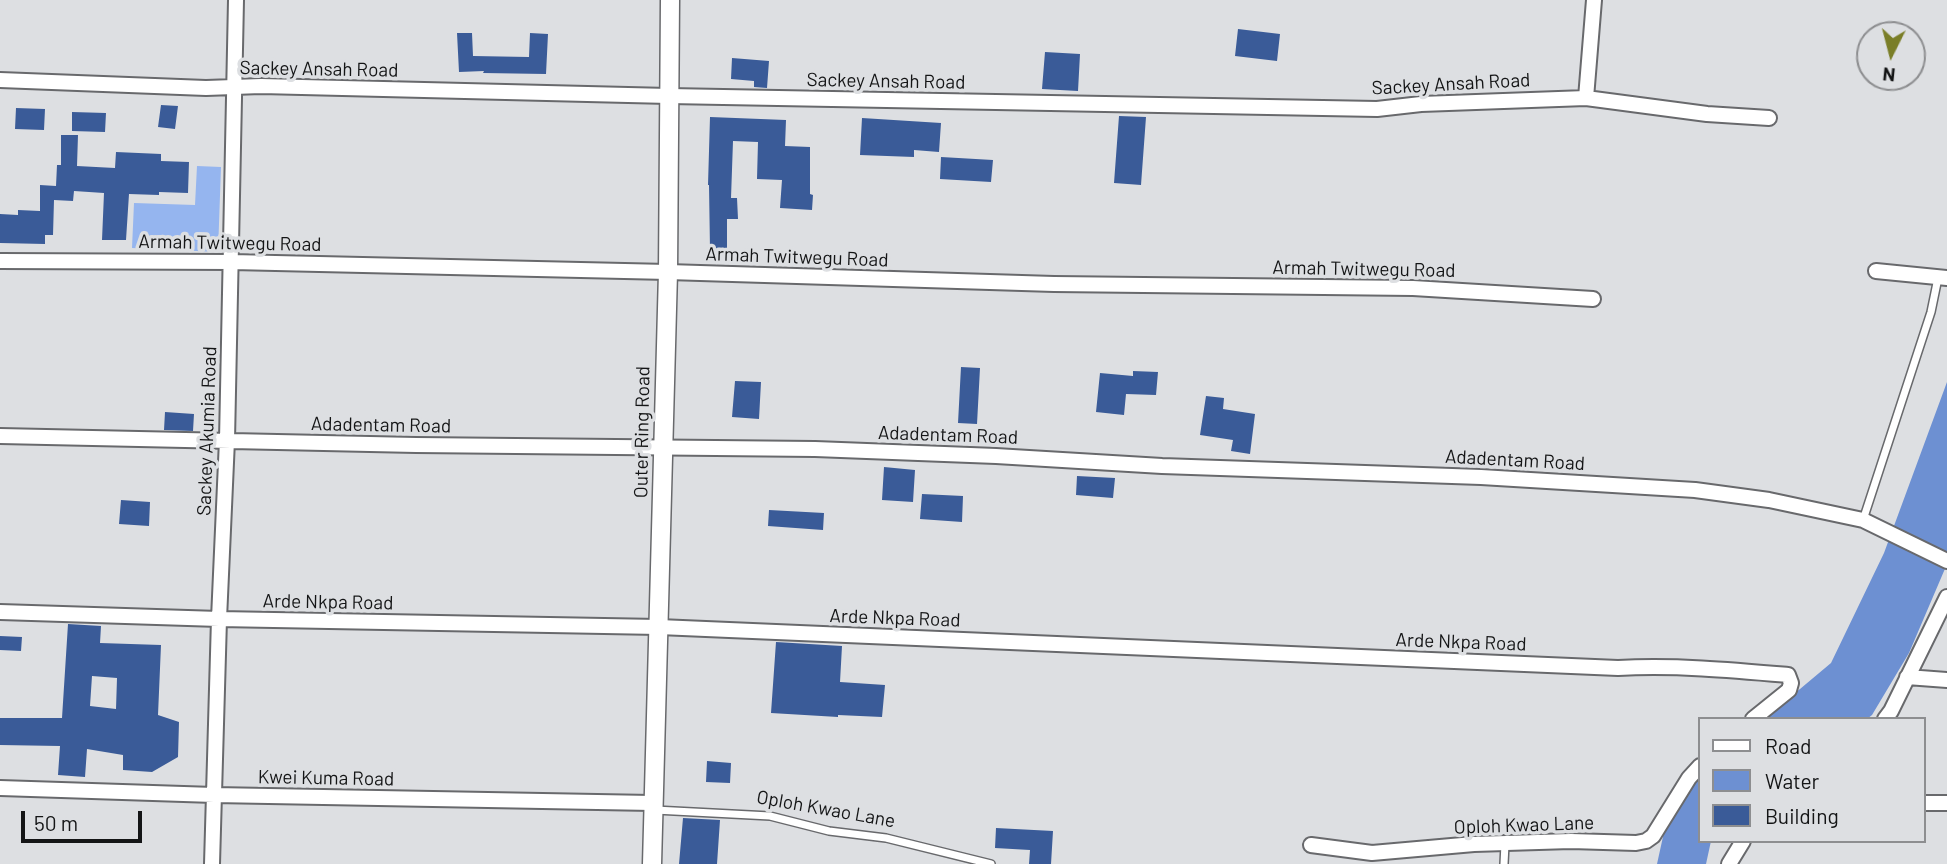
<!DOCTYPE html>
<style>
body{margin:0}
#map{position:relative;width:1947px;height:864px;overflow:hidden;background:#dddfe2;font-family:Barlow,sans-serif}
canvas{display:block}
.legend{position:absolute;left:1698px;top:717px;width:228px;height:126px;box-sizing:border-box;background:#dddfe2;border:2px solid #8d8e90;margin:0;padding:9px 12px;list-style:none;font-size:21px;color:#141516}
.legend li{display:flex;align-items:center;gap:14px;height:35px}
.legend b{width:35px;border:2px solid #8d8e90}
.north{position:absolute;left:1856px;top:21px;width:70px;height:70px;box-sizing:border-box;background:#dddfe2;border:2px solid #8d8e90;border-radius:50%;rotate:186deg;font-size:19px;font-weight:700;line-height:28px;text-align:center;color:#141516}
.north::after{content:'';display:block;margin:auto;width:24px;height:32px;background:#7a7e27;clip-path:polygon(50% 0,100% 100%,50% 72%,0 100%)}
.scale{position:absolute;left:21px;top:811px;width:121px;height:32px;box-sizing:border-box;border:4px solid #141516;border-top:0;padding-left:9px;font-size:21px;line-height:24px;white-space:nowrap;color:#141516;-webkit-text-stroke:5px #dddfe2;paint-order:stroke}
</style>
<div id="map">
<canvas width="1947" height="864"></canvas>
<ul class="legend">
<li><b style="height:9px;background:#fff"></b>Road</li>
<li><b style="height:19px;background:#6d90d2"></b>Water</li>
<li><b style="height:19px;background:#3a5b98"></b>Building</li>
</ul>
<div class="north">N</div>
<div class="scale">50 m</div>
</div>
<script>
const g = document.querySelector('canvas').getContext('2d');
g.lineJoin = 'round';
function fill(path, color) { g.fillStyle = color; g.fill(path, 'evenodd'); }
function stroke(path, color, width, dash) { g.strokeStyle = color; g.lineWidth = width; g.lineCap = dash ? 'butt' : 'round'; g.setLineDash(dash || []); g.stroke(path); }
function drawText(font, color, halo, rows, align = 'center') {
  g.font = font + ' Barlow,sans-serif'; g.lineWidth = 7; g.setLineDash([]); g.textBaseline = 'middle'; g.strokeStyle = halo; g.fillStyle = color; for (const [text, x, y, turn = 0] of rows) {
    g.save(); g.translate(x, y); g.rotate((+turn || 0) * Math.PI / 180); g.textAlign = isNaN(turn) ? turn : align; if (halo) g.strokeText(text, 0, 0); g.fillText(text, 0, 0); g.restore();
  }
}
const green = new Path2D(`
 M 197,166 L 221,167 L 218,252 L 132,248 L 134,203 L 195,205 Z`);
const water = new Path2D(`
 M 1947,382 L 1947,564 L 1909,653 L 1872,715 L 1867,719 L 1761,719 L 1800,689 L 1831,663 L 1884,553 Z
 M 1700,772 L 1700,841 L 1711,841 L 1706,864 L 1657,864 L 1666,823 Z`);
const building = new Path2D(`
 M 1238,29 L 1280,34 L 1277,61 L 1235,56 Z
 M 457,33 L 472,33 L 473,56 L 529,57 L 530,33 L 548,34 L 546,74 L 483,73 L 484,71 L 459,72 Z
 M 1045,52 L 1080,54 L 1078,91 L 1042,89 Z
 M 732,58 L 769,61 L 767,88 L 754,87 L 754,81 L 731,79 Z
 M 161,105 L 178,106 L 175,129 L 158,127 Z
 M 16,108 L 45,109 L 44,130 L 15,129 Z
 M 72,112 L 106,113 L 105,132 L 72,131 Z
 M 1119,116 L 1146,117 L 1141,185 L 1114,183 Z
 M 710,117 L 786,120 L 785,146 L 810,147 L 810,194 L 813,195 L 812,210 L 780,208 L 782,180 L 757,179 L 758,142 L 733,141 L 731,198 L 737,198 L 738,219 L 727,219 L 727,250 L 710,250 L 709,185 L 708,185 Z
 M 862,118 L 941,123 L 939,152 L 914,150 L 914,157 L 860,155 Z
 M 61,135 L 78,135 L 77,166 L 115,168 L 116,152 L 161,154 L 161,161 L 189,162 L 188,193 L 159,192 L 159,195 L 129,194 L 126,240 L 102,240 L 104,193 L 74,191 L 73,201 L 54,200 L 53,235 L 45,235 L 45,244 L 0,243 L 0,214 L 18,215 L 18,210 L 40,211 L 40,185 L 56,186 L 57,165 L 61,165 Z
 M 941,157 L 993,160 L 991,182 L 940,179 Z
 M 961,367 L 980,368 L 977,424 L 958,423 Z
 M 1133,371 L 1158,372 L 1156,395 L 1126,394 L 1124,415 L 1096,412 L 1100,373 L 1133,376 Z
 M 735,381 L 761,382 L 759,419 L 732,417 Z
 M 1206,396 L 1224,398 L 1223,409 L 1255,414 L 1250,454 L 1231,451 L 1233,440 L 1200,435 Z
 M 165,412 L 194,414 L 193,431 L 164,430 Z
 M 884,467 L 915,470 L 913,502 L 882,500 Z
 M 1077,476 L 1115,478 L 1113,498 L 1076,495 Z
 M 922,494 L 963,496 L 962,522 L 920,519 Z
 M 121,500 L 150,502 L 149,526 L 119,524 Z
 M 769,510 L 824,513 L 823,530 L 768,526 Z
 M 68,624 L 101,626 L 100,643 L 161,645 L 158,715 L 179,722 L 178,757 L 152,772 L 123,770 L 123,755 L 87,749 L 85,777 L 58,775 L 60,746 L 0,745 L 0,718 L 62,718 ZM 92,676 L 117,678 L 116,709 L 90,706 Z
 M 0,636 L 22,637 L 21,651 L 0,650 Z
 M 776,642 L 842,646 L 840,682 L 885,685 L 882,717 L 838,715 L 838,717 L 771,713 Z
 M 707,761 L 731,763 L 730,783 L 706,782 Z
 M 683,818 L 720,820 L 717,864 L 679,864 Z
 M 996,828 L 1053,831 L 1051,864 L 1029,864 L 1030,850 L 995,848 Z`);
const service = new Path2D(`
 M 1863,520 L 1931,312 L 1938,278
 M 655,810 L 770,816 L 829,831 L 886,838 L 991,864
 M 1504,864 L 1505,844`);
const minor = new Path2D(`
 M 0,80 L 206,88 L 261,86 L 669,96 L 1377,109 L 1421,104 L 1586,98 L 1707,114 L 1769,118
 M 1586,98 L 1594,0
 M 0,261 L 232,262 L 668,272 L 1054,284 L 1413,288 L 1593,299
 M 1876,271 L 1947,278
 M 0,436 L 416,445 L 815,449 L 996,456 L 1162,466 L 1481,477 L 1695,490 L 1769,500 L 1863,520 L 1947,561
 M 0,612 L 219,619 L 659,627 L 1618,668 C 1675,665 1731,670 1788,675 L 1791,683 L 1789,690 L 1753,719
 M 1907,677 L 1947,680
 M 1885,719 L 1891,711 L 1947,597
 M 0,788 L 214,795 L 652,803
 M 1924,803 L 1947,803
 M 1311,845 L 1372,853 L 1474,844 L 1571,841 L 1636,843 L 1646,841 L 1653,836 L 1689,778 L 1700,766
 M 212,864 L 219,619 L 227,440 L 236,0
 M 1729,864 L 1743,841`);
const tertiary = new Path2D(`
 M 652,864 L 668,272 L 670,0`);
const streetNames = [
 ["Sackey Ansah Road",319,69,1],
 ["Sackey Ansah Road",886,81,1],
 ["Sackey Ansah Road",1451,84,-3],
 ["Armah Twitwegu Road",230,243,1],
 ["Armah Twitwegu Road",797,257,2],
 ["Armah Twitwegu Road",1364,269,1],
 ["Adadentam Road",381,425,1],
 ["Sackey Akumia Road",207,431,-88],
 ["Outer Ring Road",642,432,-89],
 ["Adadentam Road",948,435,2],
 ["Adadentam Road",1515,460,3],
 ["Arde Nkpa Road",328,602,1],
 ["Arde Nkpa Road",895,618,2],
 ["Arde Nkpa Road",1461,642,2],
 ["Kwei Kuma Road",326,778,1],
 ["Oploh Kwao Lane",826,809,10],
 ["Oploh Kwao Lane",1524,825,-2]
];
fill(green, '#95b5ef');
fill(water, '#6d90d2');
fill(building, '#3a5b98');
stroke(service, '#68696c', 10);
stroke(minor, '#68696c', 18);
stroke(tertiary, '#68696c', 21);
stroke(service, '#fff', 7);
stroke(minor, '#fff', 14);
stroke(tertiary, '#fff', 18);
drawText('19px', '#141516', '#dddfe2', streetNames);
</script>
